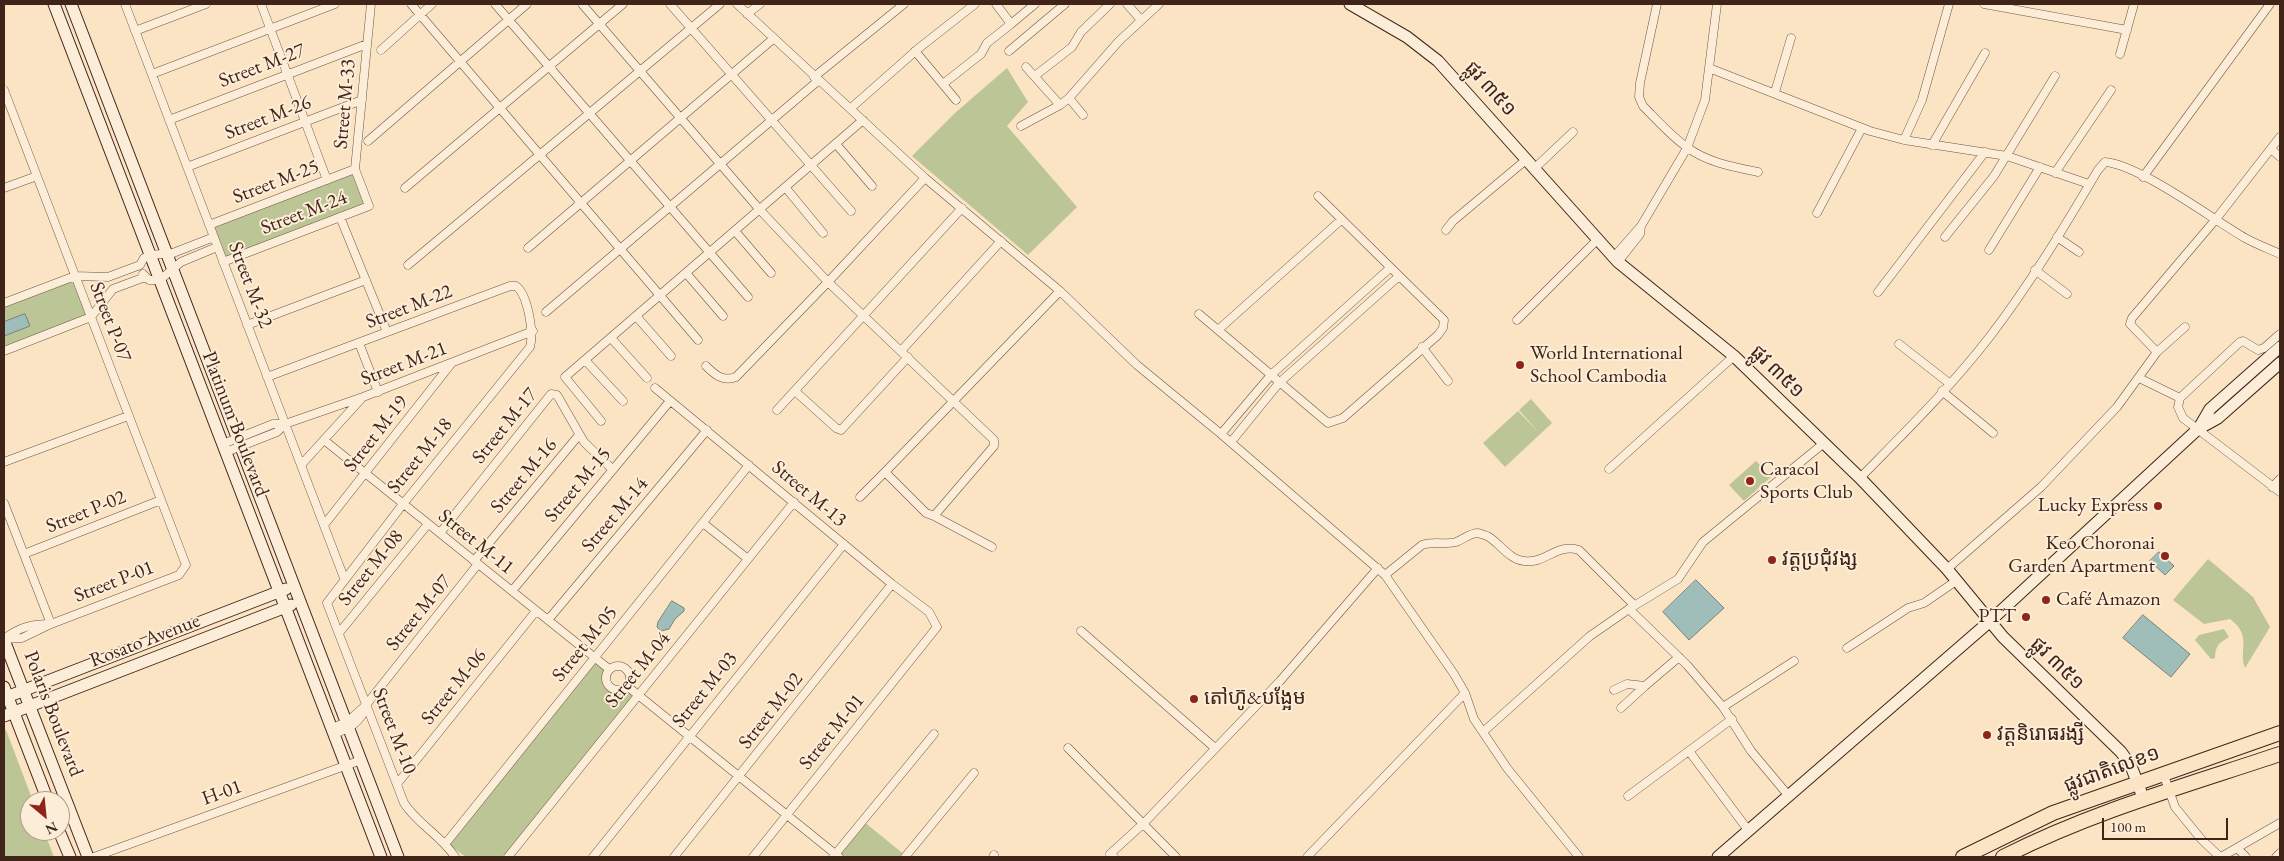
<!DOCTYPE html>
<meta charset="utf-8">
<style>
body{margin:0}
#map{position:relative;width:2284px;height:861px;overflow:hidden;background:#fbe4c3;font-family:"EB Garamond",serif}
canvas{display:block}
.frame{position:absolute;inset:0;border:5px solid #402419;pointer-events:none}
.north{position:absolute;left:20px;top:791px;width:50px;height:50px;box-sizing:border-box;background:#fcedd8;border:1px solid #b19d8c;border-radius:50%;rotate:152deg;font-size:14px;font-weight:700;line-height:20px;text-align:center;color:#402419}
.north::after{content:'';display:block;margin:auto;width:18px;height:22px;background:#8f2418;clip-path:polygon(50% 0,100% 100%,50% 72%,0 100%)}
.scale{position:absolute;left:2102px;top:818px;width:126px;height:22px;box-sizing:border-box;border:2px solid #402419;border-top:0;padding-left:6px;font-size:15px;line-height:18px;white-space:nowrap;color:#402419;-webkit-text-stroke:4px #fcedd8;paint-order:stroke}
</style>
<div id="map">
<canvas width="2284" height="861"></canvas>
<div class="frame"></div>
<div class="north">N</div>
<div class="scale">100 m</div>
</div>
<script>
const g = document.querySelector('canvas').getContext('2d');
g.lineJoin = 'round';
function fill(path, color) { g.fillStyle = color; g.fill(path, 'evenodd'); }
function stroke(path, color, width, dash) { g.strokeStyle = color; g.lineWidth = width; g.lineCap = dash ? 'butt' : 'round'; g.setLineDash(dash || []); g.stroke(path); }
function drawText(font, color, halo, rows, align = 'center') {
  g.font = font + ' "EB Garamond","Noto Sans Khmer",serif'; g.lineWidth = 4; g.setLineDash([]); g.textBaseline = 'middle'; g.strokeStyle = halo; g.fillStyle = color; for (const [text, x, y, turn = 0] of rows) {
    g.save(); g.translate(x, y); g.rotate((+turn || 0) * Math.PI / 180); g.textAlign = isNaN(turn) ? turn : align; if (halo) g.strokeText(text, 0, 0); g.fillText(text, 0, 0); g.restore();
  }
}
const green = new Path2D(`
 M 1007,68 L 1028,102 L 1007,126 L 1077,207 L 1028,255 L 912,156 L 955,113 Z
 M 355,169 L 369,206 L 223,262 L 209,225 Z
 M 75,276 L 91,317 L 4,351 L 4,303 Z
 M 1531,399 L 1552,423 L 1505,467 L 1483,443 L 1518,411 L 1540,434 L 1519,410 Z
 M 1756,461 L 1771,477 L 1744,501 L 1729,485 Z
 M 2208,559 L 2253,597 L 2270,627 L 2245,668 C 2238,651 2253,636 2230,619 L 2204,624 L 2173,600 Z
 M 2224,629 L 2229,637 C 2219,643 2215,646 2215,658 L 2211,659 L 2195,640 L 2199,635 Z
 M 595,658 L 609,669 L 605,679 L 609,686 L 619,690 L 627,686 L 638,695 L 508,857 L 466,857 L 446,843 Z
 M 4,730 L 6,730 L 33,801 L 30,801 L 30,831 L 44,831 L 54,857 L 4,857 Z
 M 863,821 L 906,856 L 839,857 L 835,855 Z`);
const water = new Path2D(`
 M 25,314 L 30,326 L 4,336 L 4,322 Z
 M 2159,552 L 2174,566 L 2165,575 L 2150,561 Z
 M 1696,580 L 1724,608 L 1689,640 L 1663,612 Z
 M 672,601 L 684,608 L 684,611 L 675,619 L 669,629 L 661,631 L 657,627 L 658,622 Z
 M 2143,615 L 2190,654 L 2171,677 L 2123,638 Z`);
const street = new Path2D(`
 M 125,4 L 344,578
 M 261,4 L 327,180
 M 411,4 L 698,340
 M 495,4 L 748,297
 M 582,4 L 760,210 L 828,282 L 994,440 L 994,446 L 934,516 L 992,547
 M 670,4 L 851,211
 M 737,4 L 925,178 L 1060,291 L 1137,365 L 1221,434 L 1385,575 L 1454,674 L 1465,693 L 1474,719 L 1507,768 L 1579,857
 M 1127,4 L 1141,20
 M 1657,4 L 1640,83 L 1639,97 L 1643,106 C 1657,120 1672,137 1688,148 C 1709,163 1734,167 1758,172
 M 1984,4 L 2127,30
 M 747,14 L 760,4
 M 1011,24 L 1035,4
 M 135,31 L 206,4
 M 381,50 L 432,4
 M 915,51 L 956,100
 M 1009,51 L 1065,4
 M 2120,54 L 2134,4
 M 1026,67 L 1060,105
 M 1709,68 L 1870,131 L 1904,140 L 2007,156 L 2089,184
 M 152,74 L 335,4
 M 1036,75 L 1072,47 L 1081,32 L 1110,4
 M 814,77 L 904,4
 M 943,84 L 981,54 L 987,43 L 1011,24 L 996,4
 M 4,90 L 186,565 L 179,575 L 51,624 L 22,638 L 4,639
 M 1775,92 L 1791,38
 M 1069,98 L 1083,115
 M 851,108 L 919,48 L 975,4
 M 169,120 L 367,44
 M 1021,126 L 1060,105 L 1069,98 L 1119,41 L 1159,4
 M 1904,140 L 1922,100 L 1949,4
 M 368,141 L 527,4
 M 836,144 L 872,186
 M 1932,145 L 1985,53
 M 2271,149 L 2280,157
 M 187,167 L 362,100
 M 1535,168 L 1573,132
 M 2055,173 L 2111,90
 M 2143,177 L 2270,4
 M 785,187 L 823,233
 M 4,188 L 37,176
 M 405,188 L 623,4
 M 1318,196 L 1444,320 L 1443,328 L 1438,335 L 1343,418 L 1328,423 L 1218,330 L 1341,220
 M 1817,213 L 1862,128
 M 340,217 L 387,332
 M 209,225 L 355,169
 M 1446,230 L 1453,221 L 1527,159
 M 735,231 L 771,273
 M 1945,237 L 1994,176 L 2055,76
 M 2057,237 L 2079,252
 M 528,248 L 773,39
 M 1989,250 L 2040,167
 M 1614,257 L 1641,226
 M 223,262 L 369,206 L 355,169 L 371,4
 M 1618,262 L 1640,234 L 1641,226 L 1687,148 L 1705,100 L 1717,4
 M 408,265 L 720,4
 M 2035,270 L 2067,294
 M 686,273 L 723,316
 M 143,274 L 149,280 L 160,280 L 181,262 L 217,247
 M 1878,292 L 1985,152
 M 4,303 L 75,276 L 108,277 L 140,265 L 144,258 L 150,255 L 173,253 L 214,237
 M 546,312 L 819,80
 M 1199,314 L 1218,330
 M 636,316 L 671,356
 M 1517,320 L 1598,239
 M 247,325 L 366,280
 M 2280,334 L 2264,348 L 2258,350 L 2243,341 L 2240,342 L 2180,398 L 2178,407 L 2183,418 L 2280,492
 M 611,338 L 647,378
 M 359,343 L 378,392
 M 1899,344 L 1949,383
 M 1422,347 L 1448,381
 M 4,351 L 91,317 L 113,289 L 145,277
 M 901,351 L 1001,241
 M 2157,352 L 2130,324 L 2132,318 L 2216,219 L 2280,137
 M 585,360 L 623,401
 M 706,366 C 715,375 723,382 736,377 L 828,282 L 925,178
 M 267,377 L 510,286 L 516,286 C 528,295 534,333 530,347 L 403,504 L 327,603 L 404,803 C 418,825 441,835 455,857
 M 2139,378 L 2180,398
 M 655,388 L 892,584 L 929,612 L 937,627 L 753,857
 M 1942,391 L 1993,433
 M 796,392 L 836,428 L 841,430 L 908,357
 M 777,410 L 962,208
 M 601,421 L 565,377 L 863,120
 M 1221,434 L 1271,375 L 1390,268
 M 324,440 L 609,669
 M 1231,442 L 1279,383 L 1398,277
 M 223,444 L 273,424 L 285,424 L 363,397 L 533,331
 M 226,452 L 277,432 L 285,424
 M 4,462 L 128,416
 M 301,465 L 362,398
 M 1609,469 L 1734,356
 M 1860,478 C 1905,432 1952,386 1991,335 C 2030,284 2065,226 2098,170 L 2105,162 C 2140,165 2212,219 2245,238 C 2256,244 2269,249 2280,254
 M 2272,487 L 2280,479
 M 860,497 L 885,472
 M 4,503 L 51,624
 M 934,516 L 926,513 L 885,472 L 1060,291
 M 703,523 L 748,559
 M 324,525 L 451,364
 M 440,533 L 551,394 L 557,395 L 584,442 L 612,469
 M 24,554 L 161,500
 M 474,561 L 579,435
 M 1947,569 L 2041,487 L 2117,407 L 2157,352 L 2185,327
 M 1385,575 L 1422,545 C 1433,541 1445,545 1456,542 C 1464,539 1470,533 1478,533 C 1481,534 1486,535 1489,537 C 1500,544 1510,560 1524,561 C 1546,564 1556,543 1579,550 L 1634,605
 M 512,591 L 670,401
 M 1629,609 L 1687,665 L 1723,707 L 1751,751 L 1788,795
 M 548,620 L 707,430
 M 1081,631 L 1215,748
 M 339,633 L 428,524
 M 4,639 C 19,627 32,624 51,624
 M 1847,648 L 1908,608 L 1924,603 L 1956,581
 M606 678a12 12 0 1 1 24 0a12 12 0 1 1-24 0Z
 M 627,686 L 839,857
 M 1614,690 L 1627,684 L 1645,686 L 1679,657
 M 1723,707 L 1794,661
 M 1621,708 L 1645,686
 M 332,728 L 347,722 L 366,705 L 478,564
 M 1483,732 L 1590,636 L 1629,609 L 1678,579 L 1703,542 L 1824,443
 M 334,734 C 350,728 360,723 366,707
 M 1068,748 L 1176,857
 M 1689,751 L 1748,830
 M 2163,773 L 2175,807 L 2201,839 L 2220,857
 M 397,784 L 536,611
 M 1628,796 L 1732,719
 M 446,843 L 749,465
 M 2237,848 L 2246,857
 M 94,857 L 361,760
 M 508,857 L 794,502
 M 593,857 L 844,544
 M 674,857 L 892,584
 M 833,857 L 934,734
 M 905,857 L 974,773
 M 993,857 L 994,855
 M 1114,857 L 1110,854 L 1144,823 L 1280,681 L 1378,568
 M 1307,857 L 1465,693
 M 2221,857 L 2280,823
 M 2276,857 L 2280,853`);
const secondary = new Path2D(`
 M 54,4 L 381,857
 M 71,4 L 398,857
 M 1350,4 L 1407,37 L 1438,61 L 1618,262 L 1734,356 L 1860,478 L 1947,569 L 2003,637 L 2121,752 L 2131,766 L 2144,800
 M 2199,428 L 2210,409 L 2280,347
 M 4,640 L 88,857
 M 4,687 L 48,801
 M 4,698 L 286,589
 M 4,716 L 291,605
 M 59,831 L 70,857
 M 1718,857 L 1989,622 L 2198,429 L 2218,418 L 2280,363`);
const highway = new Path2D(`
 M 1963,857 L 2053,813 L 2280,733
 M 2003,857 C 2091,812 2187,785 2280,754`);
const markers = [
 [1520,365,5,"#8f2418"],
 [1750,481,5,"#8f2418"],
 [2158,506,5,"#8f2418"],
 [2165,556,5,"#8f2418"],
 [1772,560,5,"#8f2418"],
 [2046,600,5,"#8f2418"],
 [2026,617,5,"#8f2418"],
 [1194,699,5,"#8f2418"],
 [1987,735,5,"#8f2418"]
];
const streetNames = [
 ["Street M-27",262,66,-21],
 ["ផ្លូវ ៣៥១",1490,89,48],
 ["Street M-33",345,104,-85],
 ["Street M-26",268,118,-21],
 ["Street M-25",276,182,-21],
 ["Street M-24",304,213,-21],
 ["Street M-32",250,285,69],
 ["Street M-22",409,307,-21],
 ["Street P-07",110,322,69],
 ["Street M-21",404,364,-21],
 ["ផ្លូវ ៣៥១",1777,372,44],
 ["Platinum Boulevard",235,424,69],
 ["Street M-17",505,426,-51],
 ["Street M-19",376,434,-52],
 ["Street M-18",420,456,-51],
 ["Street M-16",524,476,-50],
 ["Street M-15",578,485,-50],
 ["Street M-13",809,494,40],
 ["Street P-02",86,512,-22],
 ["Street M-14",615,515,-50],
 ["Street M-11",476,542,39],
 ["Street M-08",371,568,-51],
 ["Street P-01",114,582,-21],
 ["Street M-07",419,613,-51],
 ["Rosato Avenue",145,641,-21],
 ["Street M-05",585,644,-51],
 ["ផ្លូវ ៣៥១",2057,664,44],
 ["Street M-04",638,670,-51],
 ["Street M-06",454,687,-51],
 ["Street M-03",705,690,-51],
 ["Street M-02",771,711,-52],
 ["Polaris Boulevard",53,714,69],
 ["Street M-10",394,731,69],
 ["Street M-01",832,732,-51],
 ["ផ្លូវជាតិលេខ១",2112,770,-20],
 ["H-01",222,793,-20]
];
const poiNames = [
 ["World International",1530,354],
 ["School Cambodia",1530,377],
 ["Caracol",1760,470],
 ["Sports Club",1760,493],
 ["Lucky Express",2148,506,"right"],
 ["Keo Choronai",2155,544,"right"],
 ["Garden Apartment",2155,567,"right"],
 ["វត្តប្រជុំវង្ស",1782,560],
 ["Café Amazon",2056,600],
 ["PTT",2016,617,"right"],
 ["តៅហ៊ូ&បង្អែម",1204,699],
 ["វត្តនិរោធរង្សី",1997,735]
];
fill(green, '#bcc596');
fill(water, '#9fbeb9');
stroke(water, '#798079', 1);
stroke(street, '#6f5444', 9);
stroke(secondary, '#402419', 13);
stroke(highway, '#402419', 16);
stroke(street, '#fcedd8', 8);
stroke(secondary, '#fcedd8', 11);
stroke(highway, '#fbe4c3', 14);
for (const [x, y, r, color] of markers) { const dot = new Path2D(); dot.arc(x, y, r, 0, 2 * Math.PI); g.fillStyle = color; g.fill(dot); stroke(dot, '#fcedd8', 2); }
drawText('20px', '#402419', '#fcedd8', streetNames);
drawText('20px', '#402419', '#fcedd8', poiNames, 'left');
</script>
